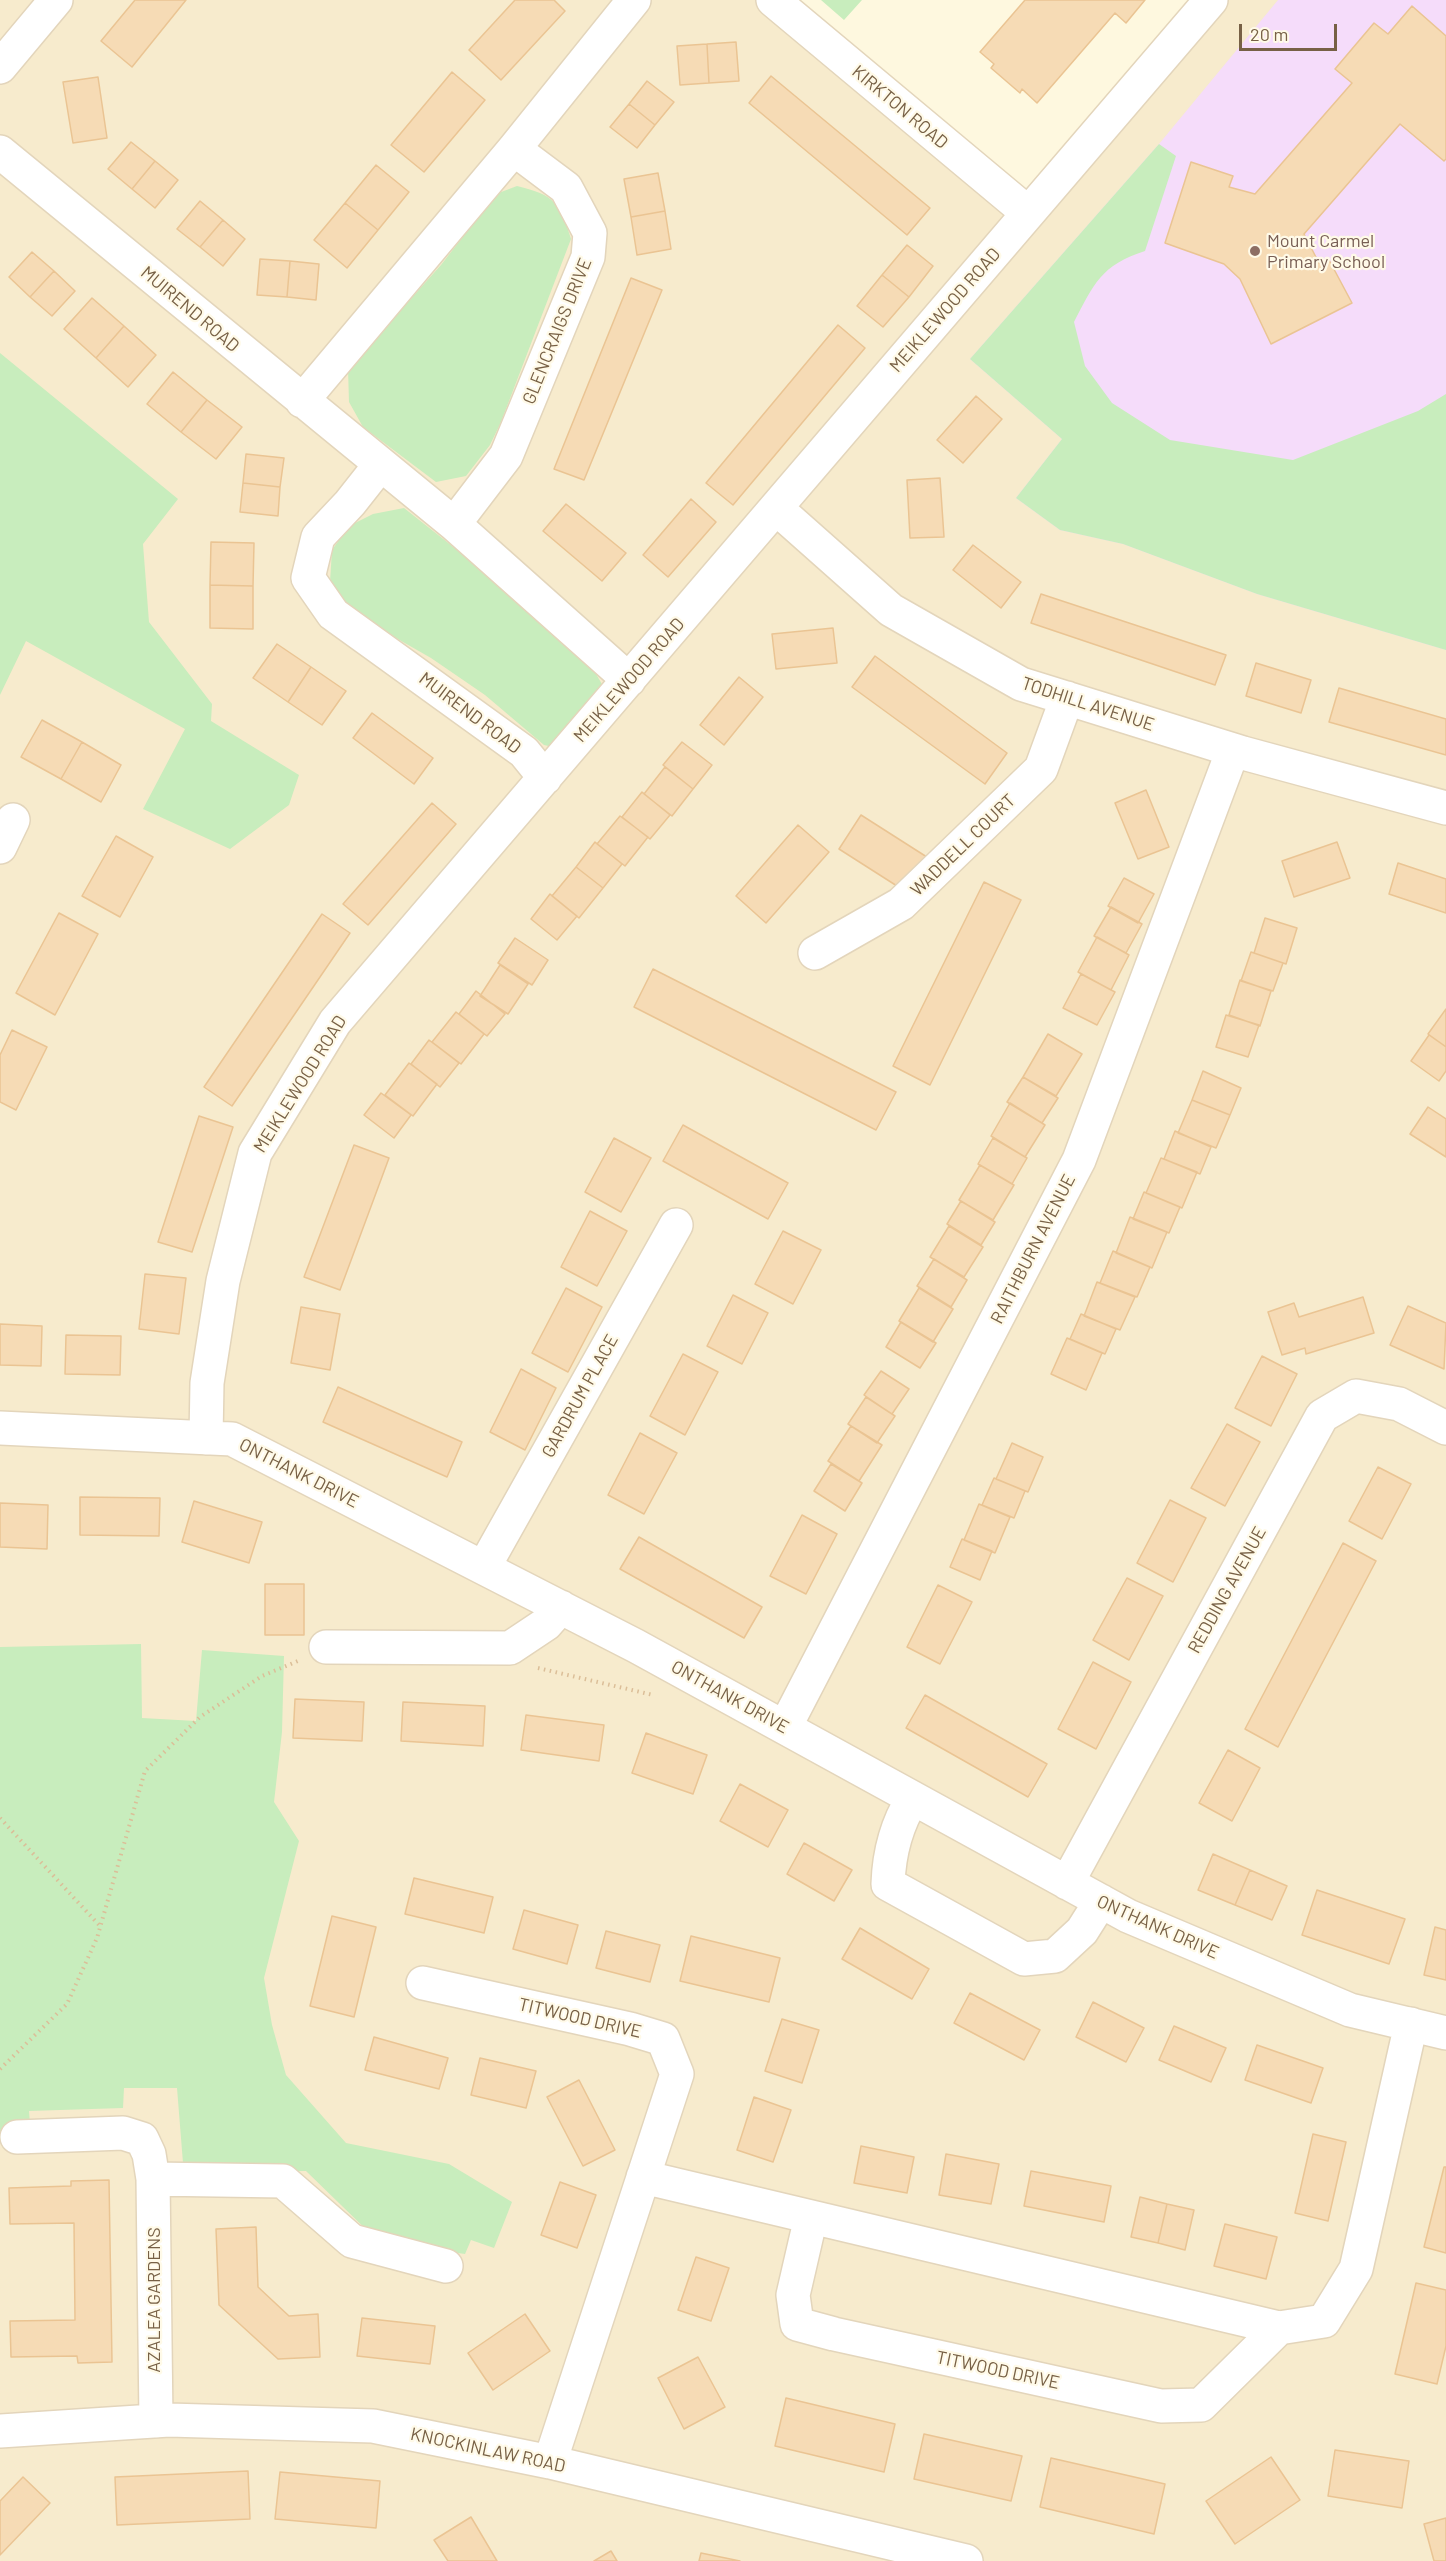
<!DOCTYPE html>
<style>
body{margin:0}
#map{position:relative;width:1446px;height:2561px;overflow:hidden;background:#fef8df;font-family:Barlow,sans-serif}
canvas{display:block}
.scale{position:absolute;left:1239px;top:24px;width:98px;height:27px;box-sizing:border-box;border:3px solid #776045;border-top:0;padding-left:8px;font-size:18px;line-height:21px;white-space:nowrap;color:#776045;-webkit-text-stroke:4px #fffae8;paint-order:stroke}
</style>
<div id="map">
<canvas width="1446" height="2561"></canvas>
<div class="scale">20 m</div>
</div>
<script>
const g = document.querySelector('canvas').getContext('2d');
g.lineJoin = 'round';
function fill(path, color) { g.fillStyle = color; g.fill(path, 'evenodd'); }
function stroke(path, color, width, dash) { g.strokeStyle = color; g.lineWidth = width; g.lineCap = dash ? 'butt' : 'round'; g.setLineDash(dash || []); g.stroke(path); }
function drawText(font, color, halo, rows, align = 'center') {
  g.font = font + ' Barlow,sans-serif'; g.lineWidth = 4.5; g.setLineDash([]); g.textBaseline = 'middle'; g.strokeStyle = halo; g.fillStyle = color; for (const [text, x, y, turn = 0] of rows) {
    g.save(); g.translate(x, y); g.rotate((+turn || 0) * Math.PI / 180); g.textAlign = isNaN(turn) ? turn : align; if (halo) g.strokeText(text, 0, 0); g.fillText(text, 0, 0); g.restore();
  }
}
const residential = new Path2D(`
 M 0,0 L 775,0 L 1028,213 L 1211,0 L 1446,0 L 1446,2561 L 0,2561 Z`);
const education = new Path2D(`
 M 1278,0 L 1446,0 L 1446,650 L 1257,594 L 1123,544 L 1060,530 L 1016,498 L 1062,439 L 970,359 L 1159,144 Z`);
const green = new Path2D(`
 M 821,0 L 862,0 L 844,20 Z
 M 1159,144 L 1176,156 L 1145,251 C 1101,265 1094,284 1074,322 L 1085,366 L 1112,403 L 1170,440 L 1293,460 L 1418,411 L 1446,394 L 1446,650 L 1257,594 L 1123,544 L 1060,530 L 1016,498 L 1062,439 L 970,359 Z
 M 517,186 C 555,195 560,203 571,239 L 501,422 L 490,445 L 466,476 L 436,482 L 363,427 L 349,402 L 348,369 L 441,265 L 496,194 Z
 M 0,353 L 178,499 L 143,544 L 149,622 L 212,704 L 211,721 L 299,775 L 289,805 L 230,849 L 143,809 L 185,729 L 26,641 L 0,695 Z
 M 404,508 L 490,576 L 588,660 L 603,686 L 558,748 L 544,745 L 485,695 L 431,658 L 340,606 L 330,582 L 332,550 L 349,526 L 373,514 Z
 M 141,1644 L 142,1718 L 196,1721 L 202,1650 L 284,1656 L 282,1732 L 274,1802 L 299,1841 L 264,1978 L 272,2025 L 286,2075 L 346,2143 L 449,2164 L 512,2202 L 494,2248 L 471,2240 L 465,2254 L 395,2244 L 376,2239 L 306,2171 L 189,2172 L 183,2163 L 177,2088 L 124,2088 L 123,2108 L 29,2111 L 31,2137 L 0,2138 L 0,1647 Z`);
const building = new Path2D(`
 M 135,0 L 186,0 L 132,67 L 101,41 Z
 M 515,0 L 554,0 L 565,11 L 501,80 L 469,50 Z
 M 1025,0 L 1145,0 L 1126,23 L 1115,13 L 1037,103 L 1022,89 L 1020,93 L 991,68 L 994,64 L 980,52 Z
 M 1412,6 L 1446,36 L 1446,159 L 1444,161 L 1400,124 L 1304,234 L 1319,263 L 1328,258 L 1352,303 L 1271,344 L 1240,279 L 1224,264 L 1165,243 L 1191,162 L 1233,176 L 1229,187 L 1255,194 L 1352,83 L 1335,69 L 1374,23 L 1388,34 Z
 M 736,42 L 739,81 L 709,83 L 707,44 Z
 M 707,44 L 709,83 L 680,85 L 677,46 Z
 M 452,72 L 485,100 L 424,172 L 391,145 Z
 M 771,76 L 930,208 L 907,235 L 749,103 Z
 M 98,77 L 107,138 L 73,143 L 63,82 Z
 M 647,81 L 674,102 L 655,125 L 629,104 Z
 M 629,104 L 655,125 L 637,148 L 610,127 Z
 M 131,142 L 155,161 L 132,189 L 108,169 Z
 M 155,161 L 178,180 L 155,208 L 132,189 Z
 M 376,165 L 409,192 L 378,230 L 345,203 Z
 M 658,173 L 665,211 L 631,217 L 624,179 Z
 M 200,201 L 223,220 L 200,247 L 177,229 Z
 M 345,203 L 378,230 L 347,268 L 314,240 Z
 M 665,211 L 671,249 L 637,255 L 631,217 Z
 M 223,220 L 245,239 L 223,266 L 200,247 Z
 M 907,245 L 933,266 L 909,297 L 882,275 Z
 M 32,252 L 54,271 L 30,297 L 9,277 Z
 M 260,259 L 290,261 L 287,297 L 257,295 Z
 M 290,261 L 319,264 L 316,300 L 287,297 Z
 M 54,271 L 75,291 L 52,316 L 30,297 Z
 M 882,275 L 909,297 L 883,327 L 857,306 Z
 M 631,278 L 662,290 L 584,480 L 554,469 Z
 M 92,298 L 124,326 L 96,358 L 64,329 Z
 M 838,325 L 865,348 L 733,505 L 706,483 Z
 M 124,326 L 156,355 L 128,387 L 96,358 Z
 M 173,372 L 207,400 L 181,432 L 147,404 Z
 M 976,396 L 1002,419 L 963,463 L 937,440 Z
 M 207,400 L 242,427 L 216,459 L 181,432 Z
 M 246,454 L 284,458 L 280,487 L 243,483 Z
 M 940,478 L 944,537 L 910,538 L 907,480 Z
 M 243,483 L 280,487 L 278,516 L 240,512 Z
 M 691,499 L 716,522 L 668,577 L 643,555 Z
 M 566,504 L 626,553 L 602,581 L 543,531 Z
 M 211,542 L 254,543 L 253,586 L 210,585 Z
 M 973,545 L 1021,582 L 1001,608 L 953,570 Z
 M 210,585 L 253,586 L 253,629 L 210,628 Z
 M 1041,594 L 1226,655 L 1215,685 L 1031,623 Z
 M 833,628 L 837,663 L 776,669 L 772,634 Z
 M 277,644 L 311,667 L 288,702 L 253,678 Z
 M 875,656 L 1007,753 L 985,784 L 852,687 Z
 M 1256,663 L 1311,680 L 1301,713 L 1246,696 Z
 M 311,667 L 346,691 L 322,725 L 288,702 Z
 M 739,677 L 763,697 L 724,745 L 700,725 Z
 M 1339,688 L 1446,719 L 1446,755 L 1329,722 Z
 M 372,713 L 433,758 L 414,784 L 353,738 Z
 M 42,720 L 82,742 L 61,779 L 21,757 Z
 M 82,742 L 121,765 L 101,802 L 61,779 Z
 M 682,742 L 712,765 L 693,789 L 663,765 Z
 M 665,767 L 693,789 L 672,816 L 644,794 Z
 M 1146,790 L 1169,847 L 1138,859 L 1115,803 Z
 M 642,792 L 670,815 L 650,839 L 622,817 Z
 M 432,803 L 456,824 L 368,925 L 343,904 Z
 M 861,815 L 930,859 L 908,893 L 839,849 Z
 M 620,816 L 648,837 L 625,866 L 597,844 Z
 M 798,825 L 829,852 L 766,923 L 736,896 Z
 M 116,836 L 153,857 L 120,917 L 82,896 Z
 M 595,842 L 622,864 L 603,888 L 576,867 Z
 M 1337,842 L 1350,878 L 1294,897 L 1282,861 Z
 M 1398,863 L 1446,879 L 1446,913 L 1389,894 Z
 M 576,867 L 603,888 L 579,918 L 552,896 Z
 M 1124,878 L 1154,894 L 1138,923 L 1108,906 Z
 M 984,882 L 1021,900 L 930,1085 L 893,1066 Z
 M 550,894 L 577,916 L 557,940 L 531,919 Z
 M 1111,907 L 1142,924 L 1126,953 L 1094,936 Z
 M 59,913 L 98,934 L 55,1015 L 16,993 Z
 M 322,914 L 350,933 L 232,1106 L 204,1087 Z
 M 1265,918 L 1297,928 L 1286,964 L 1254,953 Z
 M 1097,937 L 1129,955 L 1111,990 L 1078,972 Z
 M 515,938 L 548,960 L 532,985 L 498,963 Z
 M 1251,952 L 1283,963 L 1273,991 L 1241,981 Z
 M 500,965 L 528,984 L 508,1014 L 480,996 Z
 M 653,969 L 896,1092 L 876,1130 L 634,1007 Z
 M 1081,974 L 1115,992 L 1097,1025 L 1063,1008 Z
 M 1240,980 L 1271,991 L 1260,1026 L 1229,1015 Z
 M 476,991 L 505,1014 L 487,1036 L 459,1014 Z
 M 1446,1009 L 1446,1047 L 1428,1034 Z
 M 456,1012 L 484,1034 L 461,1064 L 432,1042 Z
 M 1226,1015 L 1259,1025 L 1248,1057 L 1216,1047 Z
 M 12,1030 L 47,1047 L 16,1110 L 0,1102 L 0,1055 Z
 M 1048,1034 L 1082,1054 L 1056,1096 L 1023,1077 Z
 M 1429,1035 L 1446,1047 L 1446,1071 L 1439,1081 L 1411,1061 Z
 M 429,1040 L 459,1063 L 440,1087 L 411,1064 Z
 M 409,1063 L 437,1084 L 413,1116 L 385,1095 Z
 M 1203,1071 L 1241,1088 L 1230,1115 L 1192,1100 Z
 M 1023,1077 L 1058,1098 L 1042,1123 L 1007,1102 Z
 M 381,1093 L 411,1115 L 394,1138 L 364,1115 Z
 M 1192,1100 L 1230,1115 L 1216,1148 L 1178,1133 Z
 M 1010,1103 L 1045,1125 L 1025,1157 L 991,1136 Z
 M 1428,1107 L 1446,1119 L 1446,1157 L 1410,1134 Z
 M 199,1116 L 233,1127 L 192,1252 L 158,1242 Z
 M 683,1125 L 788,1183 L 768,1219 L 663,1161 Z
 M 1175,1131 L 1211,1147 L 1200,1174 L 1164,1159 Z
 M 614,1138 L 651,1158 L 621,1212 L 585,1192 Z
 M 993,1138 L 1027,1158 L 1012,1184 L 978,1164 Z
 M 354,1145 L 389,1158 L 340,1290 L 304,1277 Z
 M 1161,1158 L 1197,1172 L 1182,1208 L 1146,1193 Z
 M 980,1165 L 1014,1185 L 993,1220 L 959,1200 Z
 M 1144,1192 L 1180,1207 L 1169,1233 L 1133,1219 Z
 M 961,1201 L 995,1222 L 981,1245 L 947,1224 Z
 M 590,1211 L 627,1231 L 597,1286 L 561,1267 Z
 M 1130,1217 L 1167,1232 L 1152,1268 L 1116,1253 Z
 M 949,1226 L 983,1247 L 964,1277 L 930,1257 Z
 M 783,1231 L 821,1250 L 793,1304 L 755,1284 Z
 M 1113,1251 L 1150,1267 L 1137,1297 L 1100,1283 Z
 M 934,1259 L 967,1280 L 951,1307 L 917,1286 Z
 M 145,1274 L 186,1278 L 179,1334 L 139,1329 Z
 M 1097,1282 L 1135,1297 L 1120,1330 L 1084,1316 Z
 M 566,1288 L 602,1307 L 568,1372 L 532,1353 Z
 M 919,1288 L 953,1309 L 933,1342 L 899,1321 Z
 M 733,1295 L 768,1313 L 742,1364 L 707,1346 Z
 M 1363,1297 L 1374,1333 L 1306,1354 L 1305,1348 L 1282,1355 L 1268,1312 L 1294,1303 L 1299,1317 Z
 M 1408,1306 L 1446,1323 L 1444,1369 L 1390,1345 Z
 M 301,1307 L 340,1314 L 330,1370 L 291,1363 Z
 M 1081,1314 L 1116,1329 L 1105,1354 L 1070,1339 Z
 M 901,1322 L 936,1343 L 920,1368 L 886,1347 Z
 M 0,1324 L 42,1326 L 41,1366 L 0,1365 Z
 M 66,1335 L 121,1336 L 120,1375 L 65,1374 Z
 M 1067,1338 L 1102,1353 L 1086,1390 L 1051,1374 Z
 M 683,1354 L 718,1372 L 685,1435 L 650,1416 Z
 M 1262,1356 L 1297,1374 L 1271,1426 L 1235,1408 Z
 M 521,1369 L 556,1388 L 525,1450 L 490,1432 Z
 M 881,1371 L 909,1389 L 892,1414 L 864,1395 Z
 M 338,1387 L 462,1442 L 447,1477 L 323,1422 Z
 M 866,1397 L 895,1416 L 877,1443 L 848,1424 Z
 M 1227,1424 L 1260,1442 L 1225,1506 L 1191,1488 Z
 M 851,1426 L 882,1445 L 859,1481 L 828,1461 Z
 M 640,1433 L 677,1453 L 644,1514 L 608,1495 Z
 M 1012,1443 L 1043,1457 L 1028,1492 L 996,1479 Z
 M 831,1464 L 862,1483 L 845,1511 L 814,1491 Z
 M 1378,1467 L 1411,1484 L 1382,1539 L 1349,1521 Z
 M 994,1478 L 1025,1491 L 1014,1518 L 982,1505 Z
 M 80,1497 L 160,1498 L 159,1536 L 80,1535 Z
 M 1170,1500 L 1206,1518 L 1173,1582 L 1137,1563 Z
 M 194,1501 L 262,1522 L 249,1563 L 182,1542 Z
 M 0,1503 L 48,1505 L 47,1549 L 0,1547 Z
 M 979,1504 L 1010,1517 L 995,1553 L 964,1540 Z
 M 802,1515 L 837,1534 L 806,1594 L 770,1576 Z
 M 639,1537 L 762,1607 L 744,1638 L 620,1569 Z
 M 962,1539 L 992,1551 L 980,1580 L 950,1567 Z
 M 1343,1543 L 1376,1561 L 1278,1747 L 1245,1729 Z
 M 1127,1578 L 1163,1596 L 1129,1660 L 1093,1640 Z
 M 265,1584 L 304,1584 L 304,1635 L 265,1635 Z
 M 938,1585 L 972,1602 L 940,1664 L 907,1647 Z
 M 1093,1662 L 1131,1682 L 1096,1749 L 1058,1729 Z
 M 925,1695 L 1047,1764 L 1028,1797 L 906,1728 Z
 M 295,1699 L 364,1702 L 362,1741 L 293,1738 Z
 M 403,1702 L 485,1706 L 483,1746 L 401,1741 Z
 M 526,1715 L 604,1725 L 599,1761 L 521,1750 Z
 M 646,1733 L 707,1755 L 693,1794 L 632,1773 Z
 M 1228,1750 L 1260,1768 L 1232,1821 L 1199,1803 Z
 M 740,1784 L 788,1810 L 768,1847 L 720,1821 Z
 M 804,1843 L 852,1870 L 834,1901 L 787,1874 Z
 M 1213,1854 L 1250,1870 L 1235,1905 L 1198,1890 Z
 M 1250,1870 L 1287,1886 L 1272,1920 L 1235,1905 Z
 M 414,1878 L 493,1897 L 484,1933 L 405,1914 Z
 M 1317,1890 L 1405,1919 L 1389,1964 L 1302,1935 Z
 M 524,1910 L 578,1925 L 567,1964 L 513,1949 Z
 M 332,1916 L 376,1927 L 354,2017 L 310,2006 Z
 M 1435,1927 L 1446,1930 L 1446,1980 L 1424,1975 Z
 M 860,1928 L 929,1969 L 912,1999 L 842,1959 Z
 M 606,1931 L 660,1945 L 650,1982 L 596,1968 Z
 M 691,1936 L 780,1958 L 769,2002 L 680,1981 Z
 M 970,1993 L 1040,2030 L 1024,2060 L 954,2023 Z
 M 1093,2002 L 1144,2028 L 1126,2062 L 1076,2037 Z
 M 782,2019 L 819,2030 L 802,2083 L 765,2071 Z
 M 1174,2026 L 1226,2048 L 1211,2082 L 1159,2060 Z
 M 374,2037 L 448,2058 L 439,2089 L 365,2070 Z
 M 1257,2045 L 1323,2068 L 1311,2103 L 1245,2080 Z
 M 480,2058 L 536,2071 L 526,2108 L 471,2095 Z
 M 579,2080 L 615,2150 L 583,2166 L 547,2097 Z
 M 754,2097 L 791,2110 L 773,2162 L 737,2150 Z
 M 1313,2134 L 1346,2142 L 1328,2221 L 1295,2213 Z
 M 861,2146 L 914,2157 L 907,2193 L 854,2183 Z
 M 946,2154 L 999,2164 L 991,2204 L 939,2195 Z
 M 1444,2167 L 1446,2167 L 1446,2253 L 1424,2247 Z
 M 1031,2171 L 1111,2186 L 1104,2222 L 1024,2206 Z
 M 109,2180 L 112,2362 L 78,2363 L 77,2356 L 11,2357 L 10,2321 L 75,2320 L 74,2223 L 10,2224 L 9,2188 L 71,2186 L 71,2181 Z
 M 560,2182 L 596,2195 L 577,2248 L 541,2235 Z
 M 1140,2197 L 1167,2204 L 1158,2243 L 1131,2237 Z
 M 1167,2204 L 1194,2210 L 1185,2250 L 1158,2243 Z
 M 1225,2224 L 1277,2237 L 1266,2279 L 1214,2266 Z
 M 256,2227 L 258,2287 L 289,2316 L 318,2314 L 320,2357 L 278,2359 L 219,2305 L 216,2229 Z
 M 696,2257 L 729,2268 L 711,2321 L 678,2310 Z
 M 1416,2283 L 1446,2290 L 1446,2346 L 1437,2384 L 1395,2374 Z
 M 525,2314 L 550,2351 L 493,2390 L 468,2353 Z
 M 362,2318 L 435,2326 L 430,2364 L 357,2356 Z
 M 698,2357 L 725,2407 L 684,2429 L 658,2378 Z
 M 786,2398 L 895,2424 L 884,2472 L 775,2446 Z
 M 924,2434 L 1022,2456 L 1011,2501 L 914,2479 Z
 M 1335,2450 L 1409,2461 L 1402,2508 L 1328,2496 Z
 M 1271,2457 L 1300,2500 L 1235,2544 L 1206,2501 Z
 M 1051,2458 L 1165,2484 L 1154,2534 L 1040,2507 Z
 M 248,2471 L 250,2519 L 117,2525 L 115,2477 Z
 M 280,2472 L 380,2481 L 376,2528 L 275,2519 Z
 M 23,2477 L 50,2503 L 0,2555 L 0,2501 Z
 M 471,2517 L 497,2561 L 448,2561 L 434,2540 Z
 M 1446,2518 L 1446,2561 L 1434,2561 L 1424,2524 Z
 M 611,2551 L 617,2561 L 594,2561 Z
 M 701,2553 L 740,2561 L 699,2561 Z`);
const path = new Path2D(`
 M 538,1668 L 653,1695
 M 0,1818 L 100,1926
 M 0,2069 L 67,2004 L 97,1938 L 145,1771 L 200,1717 L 262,1676 L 298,1661`);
const minor = new Path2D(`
 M 773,0 L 1028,213
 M 0,67 L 56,0
 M 0,152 L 454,524 L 629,680
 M 302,401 L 514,149 L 634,0
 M 380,465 L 350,503 L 318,537 L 308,578 L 333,614 L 524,752 L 545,778
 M 776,508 L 891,610 L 1021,684 L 1243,753 L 1446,808
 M 454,524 L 506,456 L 588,257 L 590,233 L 566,188 L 514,149
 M 0,847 L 13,820
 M 815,953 L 901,904 L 1041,769 L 1067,698
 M 0,1428 L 232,1439 L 636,1646 L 1128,1916 L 1350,2010 L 1446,2033
 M 206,1438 L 207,1383 L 223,1281 L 255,1153 L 335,1022 L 1211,0
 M 484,1567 L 676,1225
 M 326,1647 L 510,1648 L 546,1624 L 561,1607
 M 785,1727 L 1079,1160 L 1233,750
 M 913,1798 C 896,1825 889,1853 888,1884 L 1024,1959 L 1055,1956 L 1082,1931 L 1101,1901
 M 1067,1883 L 1322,1416 L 1356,1396 L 1399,1404 L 1446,1428
 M 423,1983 L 630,2029 L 663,2039 L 677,2074 L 550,2462
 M 17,2137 L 123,2133 L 142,2139 L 149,2154 L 153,2179 L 156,2421
 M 643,2177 L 1279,2328 L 1324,2321 L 1356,2269 L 1411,2024
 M 153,2179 L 283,2181 L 352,2241 L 446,2266
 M 811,2217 L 793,2295 L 797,2324 L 834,2334 L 1161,2406 L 1201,2405 L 1279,2328
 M 0,2431 L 169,2420 L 373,2426 L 550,2462 L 966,2561`);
const markers = [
 [1255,251,6,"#8d6e63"]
];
const streetNames = [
 ["KIRKTON ROAD",900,107,40],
 ["MUIREND ROAD",190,309,40],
 ["MEIKLEWOOD ROAD",945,310,-49],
 ["GLENCRAIGS DRIVE",557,331,-68],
 ["MEIKLEWOOD ROAD",629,680,-49],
 ["TODHILL AVENUE",1088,704,18],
 ["MUIREND ROAD",470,713,37],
 ["WADDELL COURT",963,845,-44],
 ["MEIKLEWOOD ROAD",300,1084,-58],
 ["RAITHBURN AVENUE",1033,1249,-63],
 ["GARDRUM PLACE",580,1396,-61],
 ["ONTHANK DRIVE",299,1473,27],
 ["REDDING AVENUE",1227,1590,-61],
 ["ONTHANK DRIVE",730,1697,29],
 ["ONTHANK DRIVE",1158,1927,24],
 ["TITWOOD DRIVE",580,2018,13],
 ["AZALEA GARDENS",154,2300,-90],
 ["TITWOOD DRIVE",998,2370,12],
 ["KNOCKINLAW ROAD",488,2450,12]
];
const educationNames = [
 ["Mount Carmel",1267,241],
 ["Primary School",1267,262]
];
fill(residential, '#f7ebcd');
fill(education, '#f5dcfa');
fill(green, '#c8edbd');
fill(building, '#f6dbb5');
stroke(building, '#eac493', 1.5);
stroke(minor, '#e3d5bb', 36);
stroke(path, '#dbbe98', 4, [1.5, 4.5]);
stroke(minor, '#fff', 33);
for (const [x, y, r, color] of markers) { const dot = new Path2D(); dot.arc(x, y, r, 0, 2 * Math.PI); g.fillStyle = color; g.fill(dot); stroke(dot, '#fffae8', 2); }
drawText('18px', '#776045', '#fffae8', streetNames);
drawText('18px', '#785e54', '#fffae8', educationNames, 'left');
</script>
